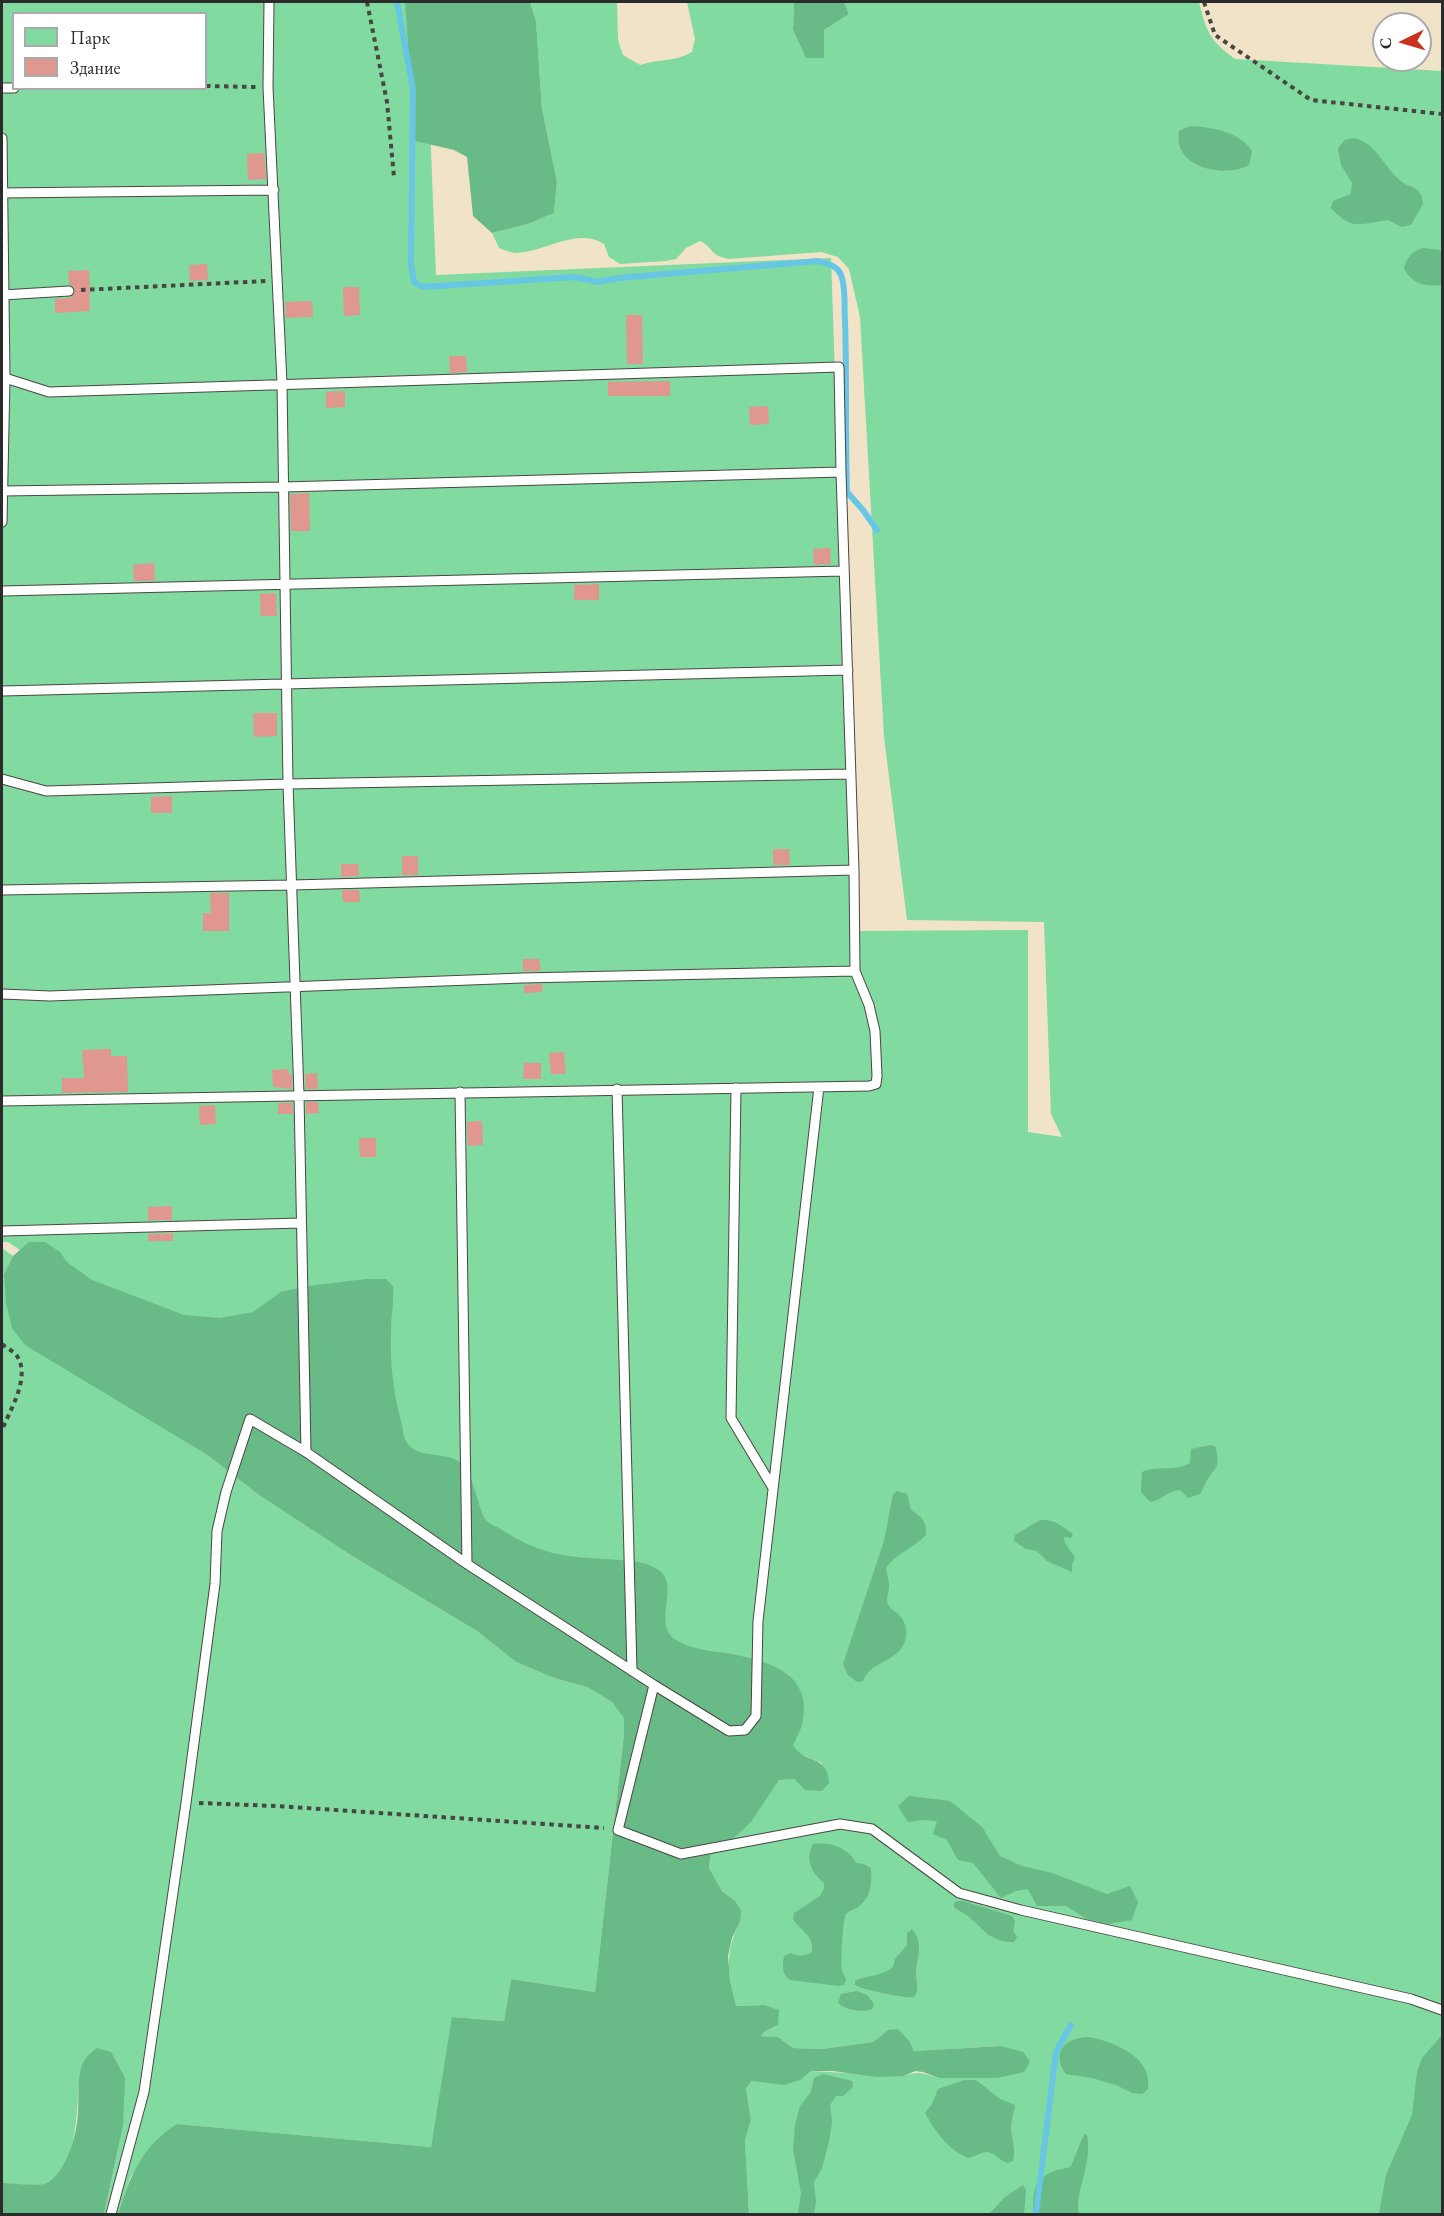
<!DOCTYPE html>
<meta charset="utf-8">
<style>
body{margin:0}
#map{position:relative;width:1444px;height:2216px;overflow:hidden;background:#f1e3c7;font-family:"EB Garamond",serif}
canvas{display:block}
.frame{position:absolute;inset:0;border:3px solid #2b2b2b;pointer-events:none}
.legend{position:absolute;left:12px;top:12px;width:195px;height:78px;box-sizing:border-box;background:#fff;border:2px solid #aaa;margin:0;padding:8px 10px;list-style:none;font-size:18px;color:#2b2b2b}
.legend li{display:flex;align-items:center;gap:12px;height:30px}
.legend b{width:30px;border:2px solid #aaa}
.north{position:absolute;left:1372px;top:12px;width:60px;height:60px;box-sizing:border-box;background:#fff;border:2px solid #aaa;border-radius:50%;rotate:265deg;font-size:16px;font-weight:700;line-height:24px;text-align:center;color:#2b2b2b}
.north::after{content:'';display:block;margin:auto;width:21px;height:27px;background:#c8321e;clip-path:polygon(50% 0,100% 100%,50% 72%,0 100%)}
</style>
<div id="map">
<canvas width="1444" height="2216"></canvas>
<div class="frame"></div>
<ul class="legend">
<li><b style="height:16px;background:#81da9f"></b>Парк</li>
<li><b style="height:16px;background:#e0978f"></b>Здание</li>
</ul>
<div class="north">С</div>
</div>
<script>
const g = document.querySelector('canvas').getContext('2d');
g.lineJoin = 'round';
function fill(path, color) { g.fillStyle = color; g.fill(path, 'evenodd'); }
function stroke(path, color, width, dash) { g.strokeStyle = color; g.lineWidth = width; g.lineCap = dash ? 'butt' : 'round'; g.setLineDash(dash || []); g.stroke(path); }
const green = new Path2D(`
 M 2,2 L 425,2 L 436,275 L 831,258 L 854,931 L 1028,930 L 1028,1132 L 1062,1137 L 1051,1114 L 1044,922 L 907,920 L 884,737 L 860,317 L 849,269 L 838,257 L 821,252 L 729,259 C 710,256 713,247 700,241 L 686,248 L 676,259 L 666,261 L 620,264 L 609,257 L 604,244 C 576,227 546,252 517,253 C 511,253 505,250 499,248 L 492,233 L 528,224 L 554,213 L 557,182 L 542,109 L 536,21 L 530,2 L 617,2 L 618,40 L 623,55 L 640,65 C 657,59 675,62 692,52 L 695,39 L 687,2 L 794,2 L 793,30 L 806,57 L 824,58 L 824,30 L 849,14 L 844,2 L 1199,2 C 1206,31 1210,41 1235,59 L 1442,71 L 1442,2214 L 749,2214 L 745,2140 L 751,2120 L 746,2088 L 752,2081 C 778,2083 790,2088 811,2071 L 904,2076 C 919,2070 925,2074 939,2078 L 1001,2046 L 914,2051 L 910,2042 L 888,2030 L 873,2042 L 822,2049 L 793,2048 L 778,2037 L 761,2036 L 764,2032 L 778,2025 L 764,2005 L 736,2006 C 728,1973 724,1953 740,1922 L 735,1901 L 722,1891 L 709,1868 L 711,1853 L 779,1780 L 794,1779 L 805,1790 L 822,1763 L 803,1755 L 659,1675 L 8,1242 L 2,1242 ZM 14,14 L 206,14 L 206,88 L 14,88 Z
 M 2,1248 L 13,1256 L 4,1274 L 124,1403 L 206,1454 L 259,1495 L 349,1554 L 477,1631 L 516,1662 L 554,1678 L 587,1687 L 612,1702 L 624,1717 L 624,1734 L 595,1992 L 511,1979 L 504,2021 L 453,2017 L 431,2147 L 177,2124 L 131,2176 L 118,2214 L 104,2214 L 123,2126 L 78,2087 C 78,2113 75,2175 44,2184 C 32,2187 14,2183 2,2183 Z`);
const forest = new Path2D(`
 M 405,2 L 530,2 L 536,21 L 542,109 L 557,182 L 554,213 L 528,224 L 492,233 L 473,216 L 467,157 L 454,150 L 415,141 Z
 M 794,2 L 844,2 L 849,14 L 824,30 L 824,58 L 806,58 L 793,30 Z
 M 1190,126 C 1212,127 1240,132 1252,151 L 1249,165 C 1224,179 1172,167 1179,131 Z
 M 1354,138 C 1377,143 1384,168 1402,182 C 1407,186 1414,186 1418,191 C 1422,195 1422,198 1423,204 L 1411,225 L 1402,227 L 1388,220 C 1361,224 1351,231 1331,208 L 1333,201 L 1351,194 L 1352,183 L 1341,165 L 1338,148 L 1345,140 Z
 M 1423,248 L 1440,250 L 1442,253 L 1442,285 C 1426,287 1411,284 1404,268 C 1407,258 1412,251 1423,248 Z
 M 29,1242 L 45,1242 L 60,1252 L 67,1262 L 92,1280 L 184,1315 L 220,1318 L 253,1312 L 281,1292 L 308,1286 L 366,1279 L 386,1279 L 393,1286 C 394,1302 391,1316 391,1331 C 390,1362 393,1392 401,1421 C 403,1427 403,1438 407,1443 C 420,1461 449,1449 464,1466 C 474,1478 479,1512 486,1520 C 490,1524 497,1527 502,1530 C 538,1553 562,1557 604,1559 C 623,1561 641,1559 657,1569 C 683,1585 649,1626 678,1641 C 692,1649 710,1651 726,1653 C 764,1660 812,1671 803,1720 C 802,1728 797,1737 793,1745 C 805,1765 827,1753 829,1783 L 822,1791 L 805,1790 L 794,1779 L 779,1780 L 751,1822 L 736,1836 L 711,1853 L 709,1868 L 722,1891 L 735,1901 L 741,1910 L 740,1922 L 732,1938 L 728,1956 L 730,1980 L 736,2006 L 764,2005 L 779,2010 L 778,2025 L 764,2032 L 761,2036 L 778,2037 L 793,2048 L 822,2049 L 873,2042 L 888,2030 L 898,2029 L 910,2042 L 914,2051 L 1001,2046 L 1023,2052 L 1030,2062 L 1024,2072 L 997,2078 L 939,2078 L 923,2072 L 915,2071 L 904,2076 L 877,2077 L 833,2071 L 811,2071 L 800,2080 L 784,2085 L 752,2081 L 746,2088 L 751,2120 L 745,2140 L 749,2214 L 118,2214 C 131,2175 141,2147 177,2124 L 431,2147 L 452,2017 L 504,2021 L 511,1979 L 595,1992 L 624,1734 L 624,1718 L 612,1702 L 587,1687 L 554,1678 L 516,1662 L 477,1631 L 349,1554 L 259,1495 L 206,1454 L 25,1345 L 12,1328 L 6,1303 L 4,1274 L 13,1256 Z
 M 1211,1445 L 1216,1447 C 1219,1469 1218,1464 1207,1480 C 1204,1485 1203,1490 1200,1494 L 1188,1498 L 1180,1490 C 1167,1491 1161,1501 1150,1502 L 1141,1492 L 1142,1472 C 1158,1465 1176,1472 1190,1463 L 1191,1449 Z
 M 897,1491 L 907,1494 L 911,1510 C 922,1517 927,1521 926,1535 C 914,1548 896,1553 886,1568 C 887,1574 889,1580 889,1586 C 889,1591 887,1596 887,1600 C 888,1609 893,1609 898,1614 C 910,1624 908,1643 898,1652 C 884,1665 871,1663 863,1681 L 857,1682 L 848,1675 L 843,1664 L 884,1541 L 893,1494 Z
 M 1040,1520 C 1056,1519 1061,1526 1073,1534 L 1071,1538 L 1064,1537 L 1065,1543 L 1075,1558 L 1072,1564 L 1072,1572 L 1047,1561 L 1037,1551 L 1026,1549 L 1014,1541 L 1015,1535 Z
 M 909,1796 L 950,1801 L 982,1827 L 1000,1856 L 1022,1866 L 1052,1873 L 1107,1894 L 1130,1886 L 1138,1902 L 1132,1920 L 1108,1924 L 1087,1919 L 1066,1906 L 1037,1906 L 1028,1889 L 1016,1891 L 1001,1898 L 973,1863 L 958,1860 L 947,1840 L 933,1834 L 937,1821 L 923,1820 L 908,1822 L 898,1806 Z
 M 813,1844 C 830,1842 848,1847 856,1863 L 864,1864 L 871,1868 C 872,1883 871,1898 858,1907 C 855,1909 848,1911 846,1914 C 843,1917 840,1965 842,1970 C 842,1972 846,1978 846,1979 L 844,1985 L 838,1986 L 790,1980 C 782,1973 782,1967 784,1956 L 791,1953 C 799,1957 805,1956 812,1952 C 815,1937 800,1930 793,1919 L 794,1913 L 820,1896 L 824,1888 L 824,1883 C 811,1872 805,1860 813,1844 Z
 M 956,1901 L 963,1901 L 1012,1916 L 1015,1921 L 1013,1931 L 1017,1937 L 1014,1942 C 990,1942 986,1931 970,1918 C 965,1913 959,1911 954,1907 L 954,1903 Z
 M 912,1929 C 925,1944 916,1958 916,1975 C 916,1984 920,1990 914,1997 C 906,1999 861,1989 855,1985 L 855,1981 C 867,1975 883,1976 893,1967 L 895,1959 L 907,1945 L 907,1933 Z
 M 857,1991 L 867,1995 L 874,2004 L 872,2009 C 863,2013 845,2010 838,2003 L 841,1994 Z
 M 1442,2035 L 1442,2214 L 1379,2214 L 1386,2175 L 1412,2115 L 1417,2072 L 1422,2058 Z
 M 1089,2037 C 1115,2042 1153,2057 1148,2089 L 1142,2094 L 1132,2093 L 1116,2085 L 1092,2078 L 1066,2074 C 1050,2052 1066,2037 1089,2037 Z
 M 97,2048 L 111,2052 L 125,2078 L 123,2126 L 104,2214 L 2,2214 L 2,2183 C 13,2183 33,2186 44,2184 C 65,2178 78,2132 78,2112 C 79,2096 77,2081 82,2065 C 85,2057 91,2053 97,2048 Z
 M 823,2074 L 852,2081 L 853,2087 L 843,2096 L 836,2096 L 830,2105 L 832,2123 L 829,2142 L 822,2168 L 814,2182 L 816,2202 L 814,2214 L 798,2214 L 801,2193 L 793,2149 L 795,2125 L 800,2106 L 811,2092 L 814,2078 Z
 M 964,2080 L 976,2080 L 1000,2099 L 1015,2105 C 1014,2114 1010,2123 1011,2130 C 1012,2142 1016,2149 1013,2161 L 1008,2163 C 1000,2161 994,2152 987,2152 C 981,2152 973,2157 968,2158 C 947,2149 936,2132 925,2113 L 932,2104 L 938,2089 Z
 M 1084,2134 L 1087,2135 C 1093,2164 1074,2192 1079,2214 L 1033,2214 C 1034,2191 1031,2180 1057,2170 C 1062,2169 1066,2169 1071,2166 Z
 M 1023,2185 L 1026,2190 L 1024,2214 L 989,2214 L 1005,2197 Z`);
const stream = new Path2D(`
 M 397,2 L 413,89 L 411,264 L 414,282 L 423,287 L 574,277 L 598,282 L 619,278 L 818,261 C 827,264 837,265 841,275 C 846,287 844,307 845,321 C 847,378 845,435 847,492 L 863,510 L 877,530
 M 1036,2214 L 1056,2052 L 1071,2025`);
const building = new Path2D(`
 M 258,153 L 264,153 L 266,179 L 248,180 L 247,154 Z
 M 207,264 L 208,280 L 190,281 L 189,265 Z
 M 89,270 L 90,311 L 55,313 L 55,299 L 70,298 L 75,293 L 74,287 L 69,284 L 68,271 Z
 M 343,287 L 359,287 L 360,315 L 344,316 Z
 M 312,301 L 313,317 L 286,318 L 285,302 Z
 M 626,315 L 642,315 L 643,364 L 627,364 Z
 M 449,356 L 466,356 L 467,372 L 450,373 Z
 M 670,381 L 670,396 L 608,396 L 608,382 Z
 M 345,391 L 345,407 L 326,408 L 326,392 Z
 M 768,406 L 769,424 L 750,425 L 749,407 Z
 M 309,493 L 310,531 L 291,531 L 290,494 Z
 M 830,548 L 831,564 L 814,565 L 813,549 Z
 M 154,563 L 155,581 L 134,581 L 133,565 Z
 M 599,584 L 599,600 L 574,600 L 574,585 Z
 M 276,593 L 277,616 L 261,616 L 260,594 Z
 M 253,713 L 277,713 L 277,736 L 254,737 Z
 M 172,796 L 172,813 L 151,813 L 151,797 Z
 M 773,849 L 789,849 L 790,865 L 773,865 Z
 M 402,856 L 418,856 L 418,875 L 402,875 Z
 M 341,864 L 358,864 L 359,876 L 341,877 Z
 M 342,890 L 359,890 L 360,902 L 343,902 Z
 M 210,893 L 229,893 L 229,931 L 203,931 L 203,913 L 211,913 Z
 M 523,959 L 539,959 L 541,971 L 523,971 Z
 M 542,984 L 542,992 L 524,993 L 524,985 Z
 M 111,1049 L 111,1056 L 127,1056 L 128,1092 L 62,1093 L 62,1078 L 84,1078 L 82,1050 Z
 M 564,1052 L 566,1074 L 551,1074 L 549,1053 Z
 M 524,1063 L 541,1063 L 541,1079 L 523,1079 Z
 M 288,1069 L 289,1075 L 292,1074 L 292,1089 L 273,1087 L 272,1070 Z
 M 317,1073 L 318,1089 L 306,1089 L 305,1074 Z
 M 306,1102 L 318,1102 L 319,1113 L 306,1114 Z
 M 278,1103 L 292,1103 L 293,1114 L 278,1114 Z
 M 215,1105 L 216,1124 L 200,1125 L 199,1106 Z
 M 482,1121 L 483,1145 L 468,1146 L 467,1122 Z
 M 359,1138 L 376,1138 L 376,1157 L 360,1157 Z
 M 172,1206 L 172,1220 L 148,1220 L 148,1207 Z
 M 173,1233 L 173,1241 L 148,1241 L 148,1234 Z`);
const path = new Path2D(`
 M 367,2 L 387,102 L 394,177
 M 1204,2 L 1215,35 L 1311,100 L 1442,114
 M 206,86 L 256,87
 M 81,290 L 266,281
 M 2,1344 C 6,1348 14,1351 17,1356 C 31,1377 10,1410 2,1430
 M 199,1803 L 276,1806 L 604,1828`);
const service = new Path2D(`
 M 2,88 L 14,88
 M 2,138 L 5,378 L 2,522
 M 2,193 L 274,190
 M 2,295 L 69,291
 M 5,378 L 49,392 L 839,367 L 841,472
 M 2,491 L 283,487 L 841,472 L 854,870 L 855,971 L 869,1005 L 875,1031 L 877,1076 L 876,1084 L 869,1086 L 2,1101
 M 2,591 L 844,571
 M 2,691 L 848,670
 M 2,779 L 46,791 L 288,784 L 851,774
 M 2,890 L 292,885 L 854,870
 M 2,994 L 50,996 L 522,978 L 855,971
 M 736,1088 L 731,1418 L 773,1488
 M 617,1089 L 632,1671
 M 460,1092 L 467,1564
 M 2,1231 L 301,1223
 M 306,1452 L 467,1564 L 654,1685 L 618,1830 L 681,1854 L 840,1824 L 872,1829 L 959,1893 L 1021,1910 L 1411,1999 L 1442,2010
 M 654,1685 L 729,1731 L 745,1730 L 756,1716 L 758,1621 L 819,1087
 M 111,2214 L 144,2092 L 186,1803 L 215,1584 L 217,1531 L 226,1492 L 250,1419 L 306,1452 L 299,1095 L 288,784 L 282,383 L 268,87 L 269,2`);
fill(green, '#81da9f');
fill(forest, '#68ba86');
stroke(stream, '#66c6e4', 6);
fill(building, '#e0978f');
stroke(service, '#494742', 11);
stroke(path, '#494742', 4, [4.5, 4.5]);
stroke(service, '#fff', 9);
</script>
